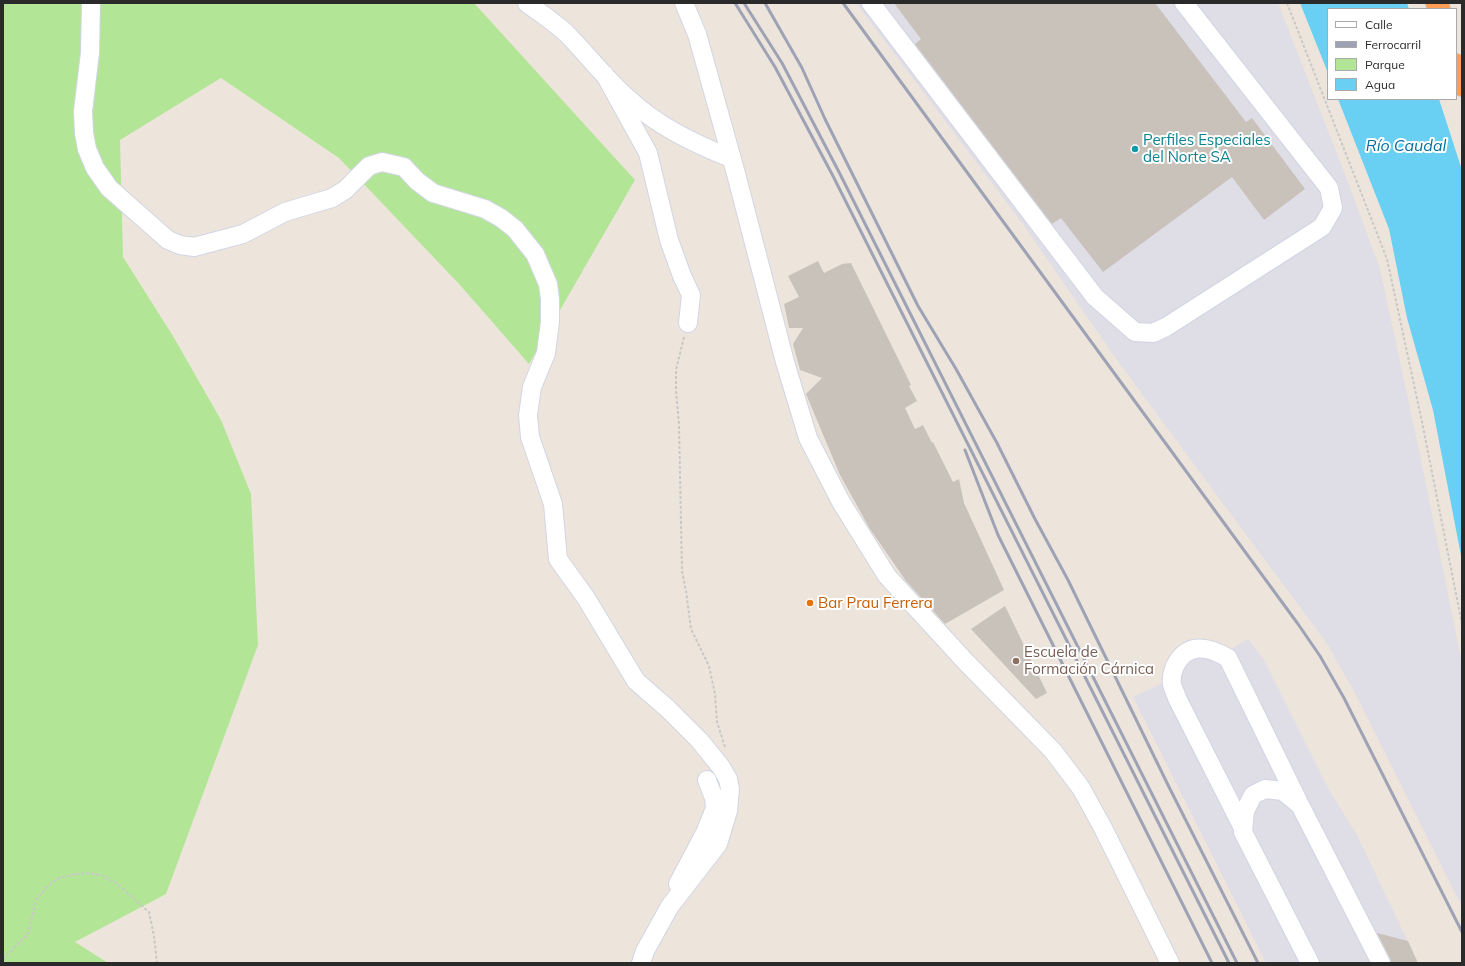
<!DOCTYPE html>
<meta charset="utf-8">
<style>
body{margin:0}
#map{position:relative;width:1465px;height:966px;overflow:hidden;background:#ede5dc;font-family:Mulish,sans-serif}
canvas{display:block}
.frame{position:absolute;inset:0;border:4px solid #2a2a2a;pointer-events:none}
.legend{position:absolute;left:1327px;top:8px;width:130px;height:92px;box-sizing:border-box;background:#fff;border:1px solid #aaa;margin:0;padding:5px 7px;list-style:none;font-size:12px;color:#2a2a2a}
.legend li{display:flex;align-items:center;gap:8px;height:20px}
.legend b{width:20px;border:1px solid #aaa}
</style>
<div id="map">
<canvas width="1465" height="966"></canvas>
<div class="frame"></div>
<ul class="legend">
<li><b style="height:5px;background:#fff"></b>Calle</li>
<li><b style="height:5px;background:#9ea2b5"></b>Ferrocarril</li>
<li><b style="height:11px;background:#b2e696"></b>Parque</li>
<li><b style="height:11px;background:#6ad0f3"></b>Agua</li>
</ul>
</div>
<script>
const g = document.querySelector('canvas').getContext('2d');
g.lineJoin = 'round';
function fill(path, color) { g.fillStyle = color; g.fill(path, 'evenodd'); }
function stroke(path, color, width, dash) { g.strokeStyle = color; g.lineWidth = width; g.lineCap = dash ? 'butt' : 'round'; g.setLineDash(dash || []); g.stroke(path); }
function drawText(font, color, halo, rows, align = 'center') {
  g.font = font + ' Mulish,sans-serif'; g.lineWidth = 4; g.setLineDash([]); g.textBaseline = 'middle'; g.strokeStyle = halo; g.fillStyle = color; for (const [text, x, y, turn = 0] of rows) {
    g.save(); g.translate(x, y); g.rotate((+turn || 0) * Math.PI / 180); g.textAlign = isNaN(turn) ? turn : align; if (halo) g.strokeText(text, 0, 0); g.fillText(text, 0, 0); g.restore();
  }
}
const industrial = new Path2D(`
 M 856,3 L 1278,3 L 1351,190 L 1380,269 L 1420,455 L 1462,664 L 1462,907 L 1356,695 L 1328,645 L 1119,363 L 1022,223 Z
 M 1248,639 L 1264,660 L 1328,788 L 1358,837 L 1418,963 L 1266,963 L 1133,697 L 1163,683 L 1166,668 L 1223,649 L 1231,649 Z`);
const green = new Path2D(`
 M 3,3 L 474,3 L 635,180 L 529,364 L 460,285 L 339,158 L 221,78 L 120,140 L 123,257 L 173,336 L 221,420 L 251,494 L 258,645 L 166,894 L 75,942 L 108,963 L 3,963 Z`);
const water = new Path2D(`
 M 1300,3 L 1407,3 L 1409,9 L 1328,9 L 1328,73 Z
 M 1338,99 L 1439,99 L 1462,170 L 1462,561 L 1433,410 L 1407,318 L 1389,229 Z`);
const building = new Path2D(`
 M 894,3 L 1155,3 L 1246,122 L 1252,118 L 1305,189 L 1264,220 L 1232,177 L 1103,272 L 1061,218 L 1052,224 L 915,44 L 921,39 Z
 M 818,261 L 824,273 L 842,264 L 851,263 L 911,385 L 909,386 L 917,401 L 905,408 L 915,429 L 923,425 L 932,443 L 933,442 L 953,482 L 959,479 L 964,503 L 1004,590 L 945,624 L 906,581 L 870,529 L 840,475 L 806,394 L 822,378 L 800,370 L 793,344 L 803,328 L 789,328 L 784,304 L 799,297 L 788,276 Z
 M 1005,606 L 1047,693 L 1036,699 L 971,629 Z
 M 1377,933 L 1408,941 L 1418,963 L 1391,963 L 1390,958 Z`);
const path = new Path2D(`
 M 1287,3 L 1387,259 L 1422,422 L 1462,624
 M 684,337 L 676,370 L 676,391 L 679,424 L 682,571 L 686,591 L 691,629 L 709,666 L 715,694 L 717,722 L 725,747
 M 3,959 L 28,934 L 36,900 L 47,887 L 57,879 L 71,875 L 87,873 L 100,875 L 116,883 L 149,912 L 154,936 L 157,963`);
const minor = new Path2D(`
 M 91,3 L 90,53 L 83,111 L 84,133 L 87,149 L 95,168 L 109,188 L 168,240 L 180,245 L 194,247 L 243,234 L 285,212 L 332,198 L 345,190 L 369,166 L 382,162 L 404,167 L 417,181 L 433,193 L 485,209 L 501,218 L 515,229 L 535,254 L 548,284 L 550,299 L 550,322 L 546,353 L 532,387 L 528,415 L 530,437 L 553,504 L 558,559 L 586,598 L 636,681 L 668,709 L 700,741 L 721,767 L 728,779 L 730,789 L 728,811 L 718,844 L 670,906 L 645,951 L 641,963
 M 527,3 C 540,13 554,22 566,33 C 588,55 607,81 631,101 C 658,126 697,145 731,158
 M 684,3 L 697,34 L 735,170 L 785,362 L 808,438 L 841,502 L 887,576 L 964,660 L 1053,751 L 1081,788 L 1103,828 L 1170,963
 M 871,3 L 1095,297 L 1135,332 L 1153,333 L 1166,327 L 1322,227 L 1333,208 L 1329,188 L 1184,3
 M 605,75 L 648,153 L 669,240 L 682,276 L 691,295 L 688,323
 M 1243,828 L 1177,698 C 1176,694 1173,689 1172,684 C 1171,679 1173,671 1175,666 C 1187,642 1208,646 1228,658 L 1298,801
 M 678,884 L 705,833 L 715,808 L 714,798 L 707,780
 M 1310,963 L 1243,832 L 1245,811 L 1253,795 L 1265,789 L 1283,791 L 1300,805 L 1381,963`);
const highway = new Path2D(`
 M 1437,3 L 1439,9
 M 1456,65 L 1462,85`);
const rail = new Path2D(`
 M 735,3 L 775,67 L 833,176 L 1229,963
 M 744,3 L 782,63 L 840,174 L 1237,963
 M 765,3 L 802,68 L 825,119 L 918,306 L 956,369 L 997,443 L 1035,519 L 1068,580 L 1169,787 L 1258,963
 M 843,3 L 1298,624 L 1320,656 L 1344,698 L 1462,932
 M 965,450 L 998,535 L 1212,963`);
const markers = [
 [1135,149,4,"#0f9aa8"],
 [810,603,4,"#e8710a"],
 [1016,661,4,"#8d6e63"]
];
const cultureNames = [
 ["Perfiles Especiales",1143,140],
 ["del Norte SA",1143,157]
];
const foodNames = [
 ["Bar Prau Ferrera",818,603]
];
const educationNames = [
 ["Escuela de",1024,652],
 ["Formación Cárnica",1024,669]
];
const waterNames = [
 ["Río Caudal",1406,146]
];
fill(industrial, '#dfdde5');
fill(green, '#b2e696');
fill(water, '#6ad0f3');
fill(building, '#c8c2bb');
stroke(minor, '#d1d5e4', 20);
stroke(highway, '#c8c8c8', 24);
stroke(path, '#c8c8c8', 2, [3, 2]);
stroke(minor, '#fff', 18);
stroke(highway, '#ff9d55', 22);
stroke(rail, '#9ea2b5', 3);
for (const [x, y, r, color] of markers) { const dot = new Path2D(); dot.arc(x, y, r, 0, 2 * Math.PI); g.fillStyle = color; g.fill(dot); stroke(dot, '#fff', 1.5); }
drawText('15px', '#0d838f', '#fff', cultureNames, 'left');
drawText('15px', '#c56008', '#fff', foodNames, 'left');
drawText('15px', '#785e54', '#fff', educationNames, 'left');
drawText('italic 16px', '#086ea0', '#fff', waterNames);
</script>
